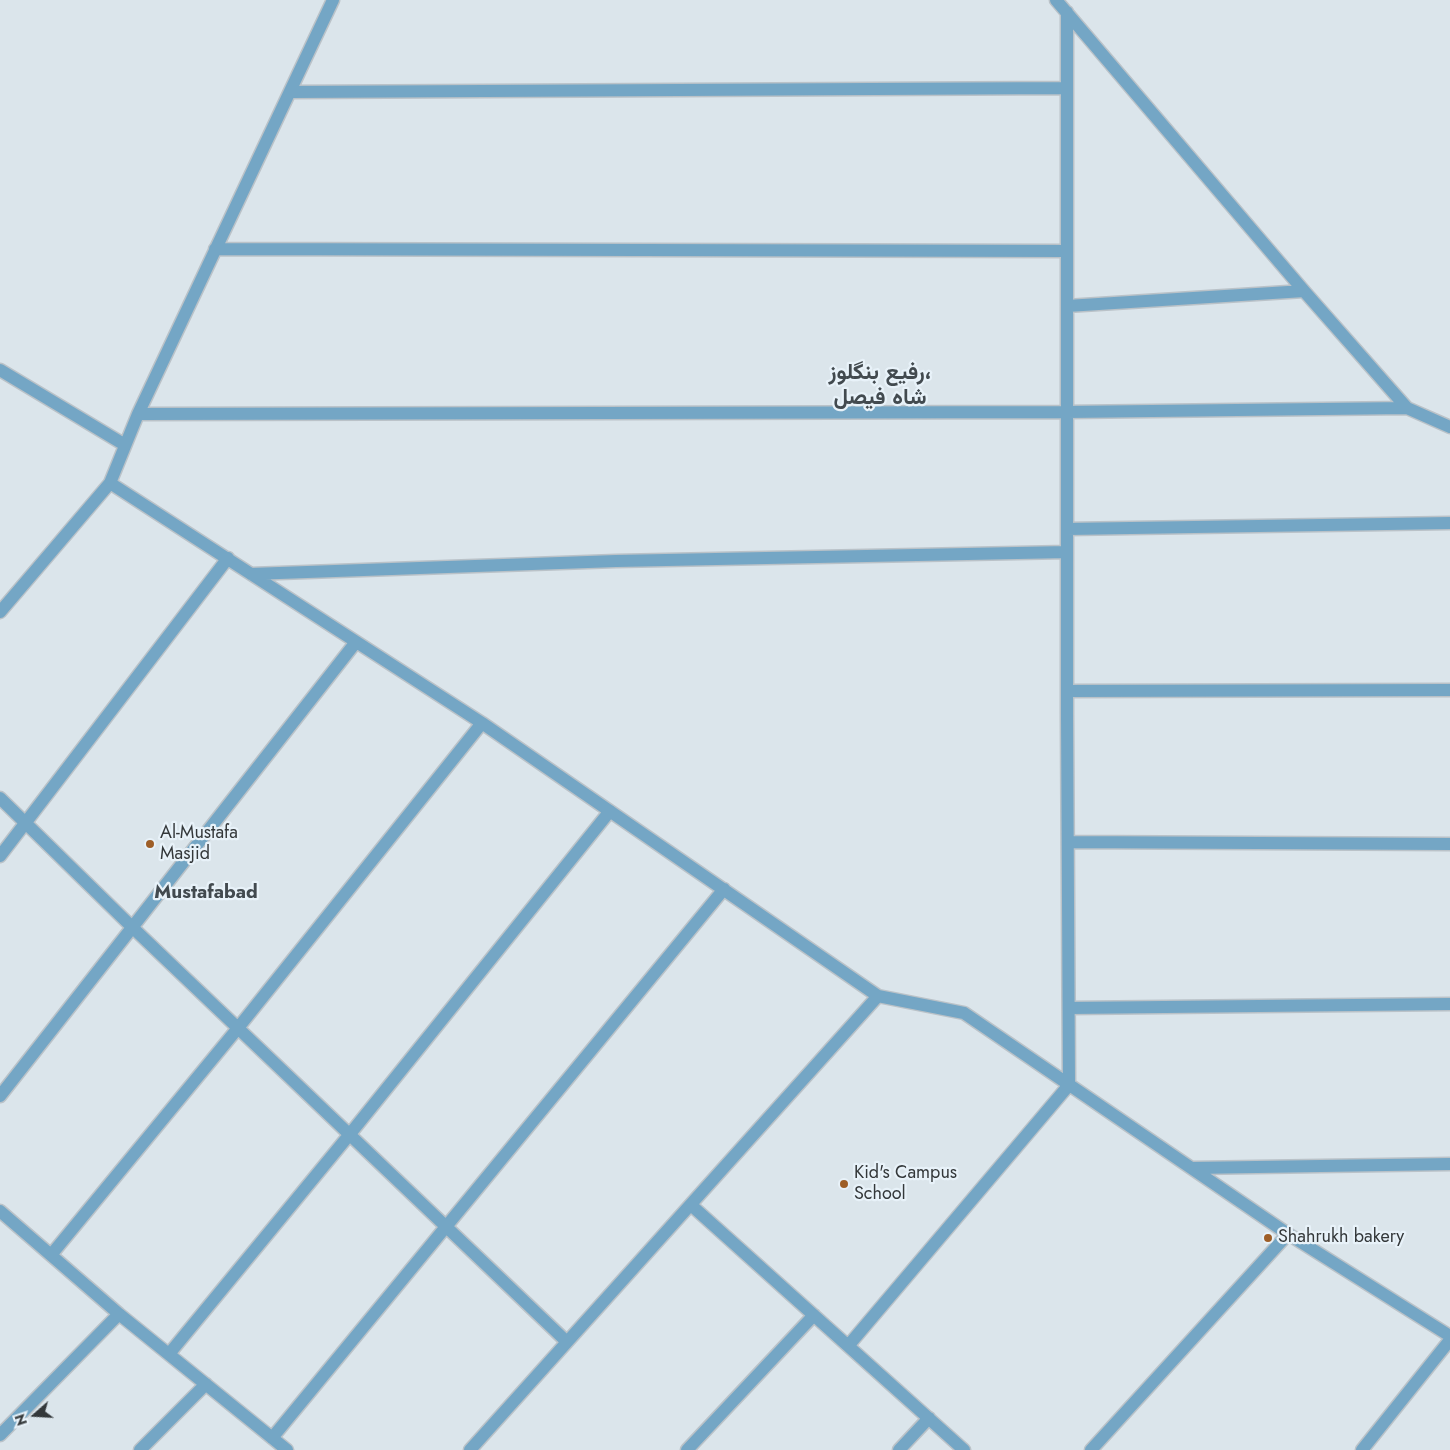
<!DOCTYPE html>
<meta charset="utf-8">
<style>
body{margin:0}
#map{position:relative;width:1450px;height:1450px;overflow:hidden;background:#dbe5eb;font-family:Jost,sans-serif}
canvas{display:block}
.north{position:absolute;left:10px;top:1390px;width:50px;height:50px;-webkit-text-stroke:4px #e8f2f9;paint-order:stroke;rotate:251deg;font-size:14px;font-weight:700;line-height:20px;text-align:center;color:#34383a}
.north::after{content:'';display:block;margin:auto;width:18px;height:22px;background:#34383a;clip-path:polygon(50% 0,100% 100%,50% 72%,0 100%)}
</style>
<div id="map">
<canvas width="1450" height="1450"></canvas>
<div class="north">N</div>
</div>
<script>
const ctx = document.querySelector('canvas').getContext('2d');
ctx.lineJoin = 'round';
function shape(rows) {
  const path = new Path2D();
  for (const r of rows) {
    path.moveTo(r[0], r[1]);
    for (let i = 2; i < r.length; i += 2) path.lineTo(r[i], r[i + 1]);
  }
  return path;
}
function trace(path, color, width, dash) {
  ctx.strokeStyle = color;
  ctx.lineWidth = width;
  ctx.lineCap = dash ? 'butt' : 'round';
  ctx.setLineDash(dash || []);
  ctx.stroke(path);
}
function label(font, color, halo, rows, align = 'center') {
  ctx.font = font + ' Jost,Vazirmatn,sans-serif';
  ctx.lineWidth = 4.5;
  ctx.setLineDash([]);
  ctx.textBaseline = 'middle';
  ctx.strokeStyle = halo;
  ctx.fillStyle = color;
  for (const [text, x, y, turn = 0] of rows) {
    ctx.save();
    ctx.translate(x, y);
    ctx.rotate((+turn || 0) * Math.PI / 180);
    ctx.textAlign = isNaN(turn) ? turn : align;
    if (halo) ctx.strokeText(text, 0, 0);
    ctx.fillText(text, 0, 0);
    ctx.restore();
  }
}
const minor = shape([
 [1056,0,1304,291,1407,408,1450,427],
 [290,92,1067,88],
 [215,249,1067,251],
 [1067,306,1304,291],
 [0,370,125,445],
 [138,414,1067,412,1407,408],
 [110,483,482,723,878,996,964,1013,1288,1234,1450,1336],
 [1067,529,1450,523],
 [251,574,616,561,1067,552],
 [0,612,110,483,138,414,333,0],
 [1067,691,1450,690],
 [0,798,132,927,567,1342],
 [1068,842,1450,844],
 [0,856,228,558],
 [1069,1008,1450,1004],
 [0,1096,356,642],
 [1192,1168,1450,1164],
 [691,1205,964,1450],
 [0,1211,119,1314,287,1450],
 [51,1255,238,1028,482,723],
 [848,1346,1069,1085,1067,714,1067,12],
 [169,1354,350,1134,610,811],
 [0,1435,119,1314],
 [272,1438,724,889],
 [140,1450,206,1384],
 [470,1450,878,996],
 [687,1450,814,1315],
 [899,1450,929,1418],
 [1091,1450,1288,1234],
 [1362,1450,1450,1340]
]);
trace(minor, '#bac2c8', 15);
trace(minor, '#74a6c5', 12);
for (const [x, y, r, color] of [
 [150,844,5,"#9e5e27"],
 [844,1184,5,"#9e5e27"],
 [1268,1238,5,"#9e5e27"]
]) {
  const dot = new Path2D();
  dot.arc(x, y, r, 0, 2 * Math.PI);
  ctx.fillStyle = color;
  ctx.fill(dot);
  trace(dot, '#e8f2f9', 2);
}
label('18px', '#34383a', '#e8f2f9', [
 ["Al-Mustafa",160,834],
 ["Masjid",160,855],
 ["Kid's Campus",854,1174],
 ["School",854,1195],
 ["Shahrukh bakery",1278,1238]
], 'left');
label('bold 19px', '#424a4f', '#e8f2f9', [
 ["Mustafabad",206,893]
]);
label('bold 22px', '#424a4f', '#e8f2f9', [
 ["رفیع بنگلوز،",880,374],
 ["شاہ فیصل",880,399]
]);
</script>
